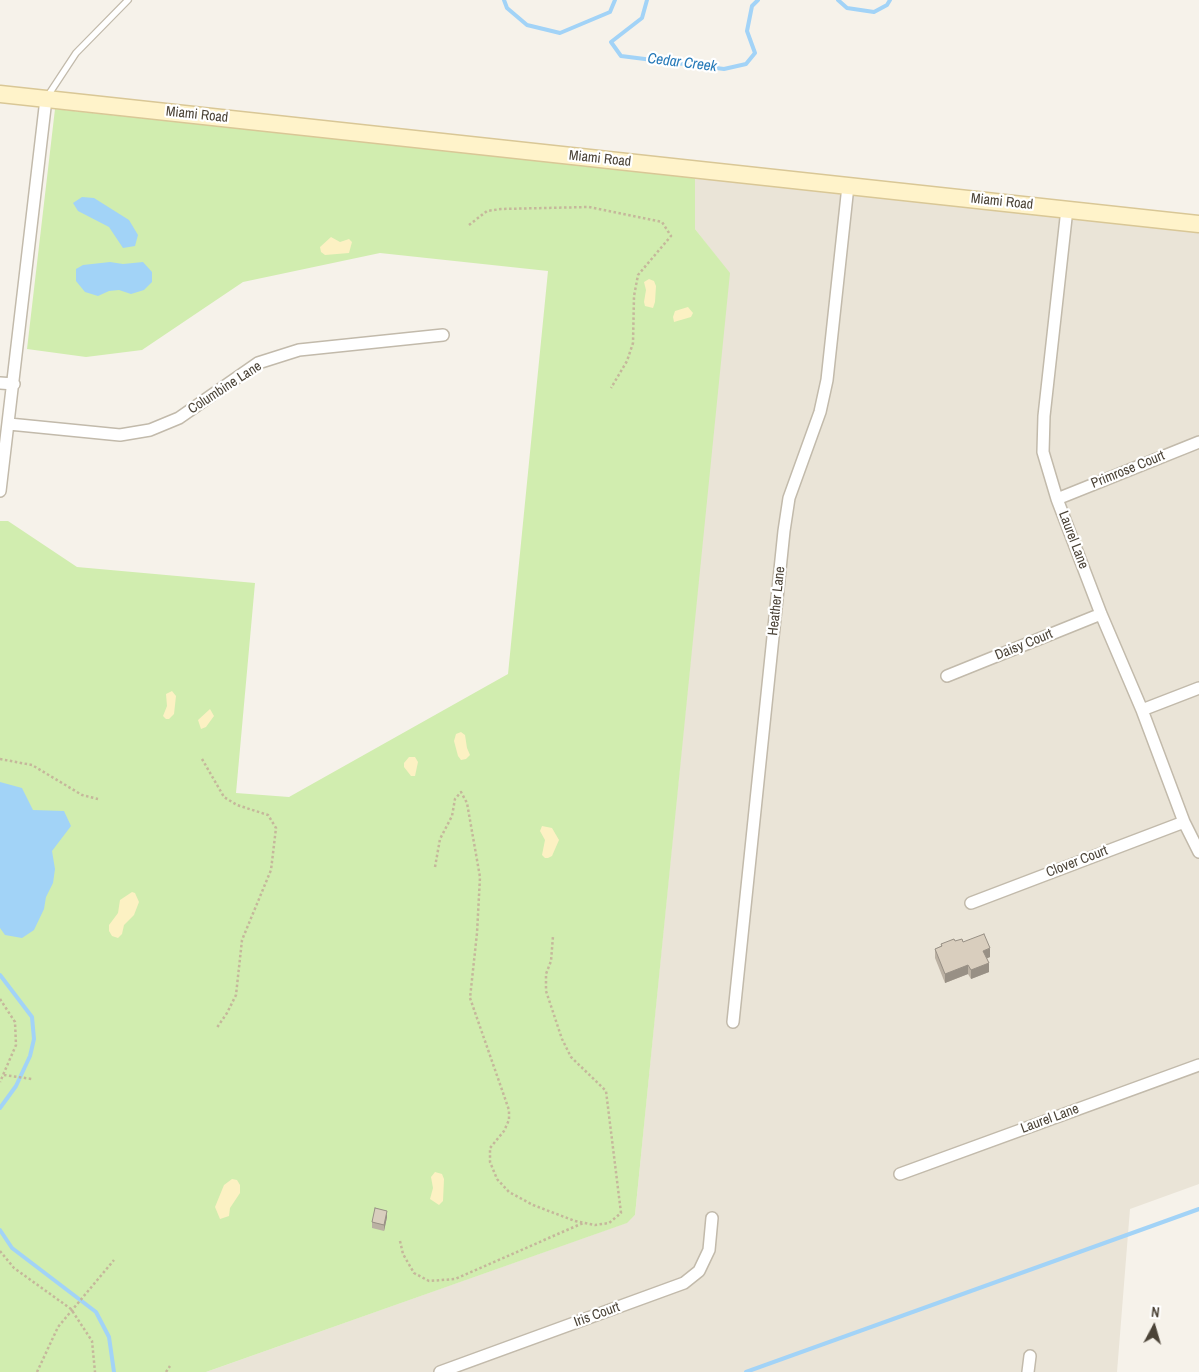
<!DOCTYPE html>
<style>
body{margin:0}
#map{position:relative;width:1199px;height:1372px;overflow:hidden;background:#f6f2ea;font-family:"Archivo Narrow",sans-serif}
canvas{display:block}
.north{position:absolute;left:1129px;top:1302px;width:50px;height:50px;-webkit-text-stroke:4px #fff;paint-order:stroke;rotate:6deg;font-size:14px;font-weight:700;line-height:20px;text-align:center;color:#4b4337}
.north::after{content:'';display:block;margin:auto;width:18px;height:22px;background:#4b4337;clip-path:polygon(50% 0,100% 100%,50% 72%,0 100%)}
</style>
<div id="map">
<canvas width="1199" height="1372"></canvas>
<div class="north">N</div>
</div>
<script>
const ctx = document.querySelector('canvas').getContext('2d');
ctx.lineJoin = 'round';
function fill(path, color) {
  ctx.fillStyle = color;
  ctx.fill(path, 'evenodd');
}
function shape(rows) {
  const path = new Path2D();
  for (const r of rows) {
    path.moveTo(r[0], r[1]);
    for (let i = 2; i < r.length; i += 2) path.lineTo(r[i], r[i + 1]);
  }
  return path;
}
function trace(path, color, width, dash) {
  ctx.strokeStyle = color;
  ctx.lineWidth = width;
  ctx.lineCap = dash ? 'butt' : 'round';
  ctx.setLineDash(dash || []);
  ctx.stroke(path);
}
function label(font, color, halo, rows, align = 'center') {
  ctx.font = font + ' "Archivo Narrow",sans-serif';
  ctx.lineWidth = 4.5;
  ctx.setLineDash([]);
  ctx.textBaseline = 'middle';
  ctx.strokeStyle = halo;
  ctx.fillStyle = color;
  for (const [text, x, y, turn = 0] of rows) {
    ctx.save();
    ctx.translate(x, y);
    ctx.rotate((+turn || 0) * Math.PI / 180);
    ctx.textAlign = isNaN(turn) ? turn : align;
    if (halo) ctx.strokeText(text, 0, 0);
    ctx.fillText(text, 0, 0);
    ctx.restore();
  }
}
fill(shape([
 [695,177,1199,224,1199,1184,1130,1209,1117,1372,206,1372,626,1223,635,1215,729,273,695,229]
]), '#eae4d7');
fill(shape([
 [55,109,695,177,695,229,730,273,635,1215,627,1223,206,1372,0,1372,0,521,8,521,77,567,255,583,236,793,289,797,508,674,548,271,380,253,243,282,142,350,86,357,27,349]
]), '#d1edaf');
fill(shape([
 [331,237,340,242,349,239,352,242,349,253,325,255,321,252,320,247],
 [649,279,654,281,656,286,655,302,653,308,645,306,644,302,646,290,644,282],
 [688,307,693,313,691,317,674,322,673,317,675,311],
 [172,691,176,696,174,714,169,719,166,719,163,716,167,706,166,694],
 [210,709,214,716,206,727,201,729,198,720],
 [461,732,465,735,467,748,470,755,466,759,461,760,458,756,454,741,456,734],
 [409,757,415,757,418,762,415,776,411,776,404,767,404,763],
 [542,826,552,828,559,840,552,856,548,858,545,858,542,855,545,840,540,831],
 [132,892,135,893,139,902,134,915,124,925,122,934,118,938,112,936,109,931,109,925,118,913,120,900],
 [435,1172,442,1174,444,1179,443,1201,439,1205,430,1199,433,1188,431,1177],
 [232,1179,237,1180,240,1185,240,1193,230,1208,229,1216,220,1219,215,1207,224,1185]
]), '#fcf1c3');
fill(shape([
 [82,197,94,198,129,220,138,235,135,246,123,248,109,227,78,211,73,203],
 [110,262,123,264,143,262,152,272,152,282,144,290,131,294,119,290,109,291,98,296,85,292,76,281,76,269,83,265],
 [0,782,22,788,33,810,64,811,71,826,52,851,55,869,53,883,46,897,44,909,34,930,22,938,5,935,0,928]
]), '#a2d3f7');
trace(shape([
 [504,0,507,8,527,25,560,33,610,12,615,0],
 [647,0,642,18,611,42,621,56,724,69,746,64,755,53,747,31,752,6,758,0],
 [838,0,847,8,874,12,887,5,890,0],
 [0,975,32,1017,34,1039,30,1056,16,1086,0,1108],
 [0,1230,12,1248,96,1312,109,1337,114,1372],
 [746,1372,1199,1209]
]), '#a2d3f7', 4);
const lane = shape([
 [47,97,76,53,128,0]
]);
const street = shape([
 [1067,209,1044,416,1043,452,1057,499,1101,614,1142,710,1184,822,1199,852],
 [0,383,14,384],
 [9,424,120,435,150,430,179,418,258,363,299,350,443,335],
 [0,491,46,99],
 [1057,499,1199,442],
 [947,676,1101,614],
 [1142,710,1199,688],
 [971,903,1184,822],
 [733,1022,784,531,789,498,820,412,827,380,848,186],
 [900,1174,1199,1065],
 [440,1372,684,1283,699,1271,709,1250,712,1218],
 [1028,1372,1030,1356]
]);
const secondary = shape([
 [0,94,1199,224]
]);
trace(lane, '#c2baab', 8);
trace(street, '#c2baab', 14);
trace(secondary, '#d9c796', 19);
trace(shape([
 [469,225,487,211,501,209,589,207,662,222,671,236,638,275,634,296,633,343,627,361,611,388],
 [0,759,32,765,82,795,98,799],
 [202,759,224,797,237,805,268,815,276,828,271,870,242,940,236,995,227,1013,216,1029],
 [435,867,440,839,452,816,455,799,461,792,467,803,480,877,477,933,470,998,509,1110,509,1120,504,1131,490,1148,490,1162,497,1179,509,1192,533,1205,575,1221,595,1225,609,1223,621,1213,606,1091,571,1057,562,1039,546,991,546,974,551,961,553,936],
 [0,999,15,1022,16,1045,0,1082],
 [4,1075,32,1079],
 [400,1241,403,1254,414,1273,429,1281,455,1279,583,1223],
 [0,1251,14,1268,71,1309,92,1341,95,1372],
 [37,1372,58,1327,114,1260],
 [166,1372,170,1366]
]), '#c5b79b', 2.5, [2.5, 2.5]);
trace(lane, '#fff', 5.5);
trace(street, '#fff', 11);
trace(secondary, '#fff3ca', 16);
fill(shape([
 [955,941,963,942,990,957,987,958,989,972,971,979,968,974,945,983,935,958,935,949,941,946,941,944],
 [387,1217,384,1231,372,1228,372,1222]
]), '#bbb1a3');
fill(shape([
 [990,948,990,957,983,960,983,951],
 [989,963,989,972,971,979,971,970],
 [968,965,968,974,945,983,945,974],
 [387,1211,387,1217,384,1231,384,1225]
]), '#989085');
const building = shape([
 [984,934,990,948,983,951,989,963,971,970,968,965,945,974,935,949,942,946,941,944,954,939,955,941,962,939,963,942,984,934],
 [375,1208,387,1211,384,1225,372,1222,375,1208]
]);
fill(building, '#d9cebe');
trace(building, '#989085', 1);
label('14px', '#4b4337', '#fff', [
 ["Miami Road",197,115,6],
 ["Miami Road",600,159,6],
 ["Miami Road",1002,202,6],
 ["Columbine Lane",225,388,-33],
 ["Primrose Court",1128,470,-22],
 ["Laurel Lane",1073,540,69],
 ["Heather Lane",777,601,-84],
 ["Daisy Court",1024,645,-22],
 ["Clover Court",1077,862,-21],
 ["Laurel Lane",1050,1119,-20],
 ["Iris Court",597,1315,-20]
]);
label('italic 15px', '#2579b8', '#fff', [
 ["Cedar Creek",682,63,7]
]);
</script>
